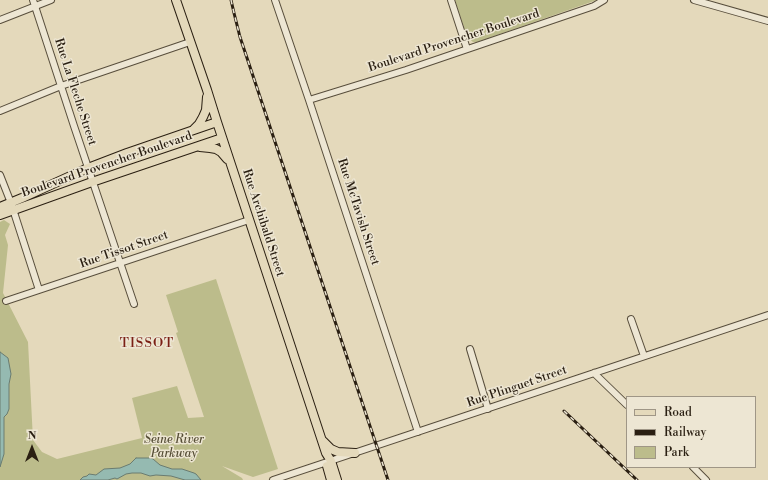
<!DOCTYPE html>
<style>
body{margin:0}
#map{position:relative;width:768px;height:480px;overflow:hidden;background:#e4d9bb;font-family:"Libre Bodoni",serif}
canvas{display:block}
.legend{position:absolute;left:626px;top:396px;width:130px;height:72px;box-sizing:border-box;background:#ede6d3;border:1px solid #9f9686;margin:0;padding:5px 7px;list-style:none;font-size:12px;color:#2a1f12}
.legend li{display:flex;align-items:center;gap:8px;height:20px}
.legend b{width:20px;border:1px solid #9f9686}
.north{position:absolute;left:12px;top:428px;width:40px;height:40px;-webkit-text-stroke:3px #ede6d3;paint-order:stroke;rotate:0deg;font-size:11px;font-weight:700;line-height:16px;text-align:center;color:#2a1f12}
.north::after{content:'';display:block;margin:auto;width:14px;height:18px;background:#2a1f12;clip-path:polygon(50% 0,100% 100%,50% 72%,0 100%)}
</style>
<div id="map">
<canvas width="768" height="480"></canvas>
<ul class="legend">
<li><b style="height:5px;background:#e4d9bb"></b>Road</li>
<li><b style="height:5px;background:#2a1f12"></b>Railway</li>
<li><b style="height:11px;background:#bcbc8b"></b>Park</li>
</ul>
<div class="north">N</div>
</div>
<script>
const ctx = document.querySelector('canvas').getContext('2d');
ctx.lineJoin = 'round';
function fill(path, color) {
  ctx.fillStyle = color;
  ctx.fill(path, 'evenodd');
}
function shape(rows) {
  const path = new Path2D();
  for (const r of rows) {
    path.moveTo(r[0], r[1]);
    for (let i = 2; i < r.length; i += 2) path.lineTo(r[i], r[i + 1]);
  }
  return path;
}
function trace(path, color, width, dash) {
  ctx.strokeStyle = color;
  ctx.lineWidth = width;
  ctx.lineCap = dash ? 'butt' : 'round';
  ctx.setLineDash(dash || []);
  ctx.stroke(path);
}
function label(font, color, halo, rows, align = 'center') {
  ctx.font = font + ' "Libre Bodoni",serif';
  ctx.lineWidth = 3;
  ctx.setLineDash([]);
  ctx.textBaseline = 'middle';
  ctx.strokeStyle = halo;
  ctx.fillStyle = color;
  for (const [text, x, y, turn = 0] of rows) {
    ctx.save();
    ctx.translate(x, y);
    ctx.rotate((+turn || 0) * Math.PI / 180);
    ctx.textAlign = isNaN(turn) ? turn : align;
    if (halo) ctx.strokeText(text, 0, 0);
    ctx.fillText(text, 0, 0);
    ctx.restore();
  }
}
fill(shape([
 [455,0,597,0,477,42,473,42,467,37],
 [4,220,10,224,5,235,8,245,3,293,28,342,33,440,42,452,57,459,142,438,132,398,177,386,188,418,204,417,176,333,178,332,166,295,216,279,278,469,253,477,222,466,242,478,243,480,0,480,0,222]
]), '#bcbc8b');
const water = shape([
 [0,352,8,358,11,374,9,384,9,409,7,414,4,417,4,454,0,467,0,352],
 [136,458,151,458,153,459,160,465,172,469,182,469,194,473,196,474,201,480,185,480,171,476,156,475,150,476,141,473,132,473,126,474,117,479,115,478,108,480,80,480,83,477,87,476,89,474,96,475,104,469,120,468,130,464,136,458]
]);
fill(water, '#95bab1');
trace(water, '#6a7c71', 1);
const minor = shape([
 [33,0,74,126,134,304],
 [275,0,309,100,418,432],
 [451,0,467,49],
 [694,0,768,21],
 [0,20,51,0],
 [309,100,406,70,594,6,604,0],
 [0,111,61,86,190,42],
 [0,175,11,203,39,290],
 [6,301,249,220],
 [631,319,644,356],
 [470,349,488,409],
 [594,373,627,405],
 [693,467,706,480],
 [273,480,768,315]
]);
const major = shape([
 [176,0,207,90,217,122,326,453,331,461,337,480],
 [194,129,199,124,203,117,206,110,207,97],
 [200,147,210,148,216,149,221,152,227,159],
 [0,207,22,198,88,168,127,153,217,122],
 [0,215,92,182,222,138],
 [323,441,331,449,338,452,355,453],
 [327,466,331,480]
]);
trace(minor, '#584e3c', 8);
trace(major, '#2a1f12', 10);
trace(minor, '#ede6d3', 6);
trace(major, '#e4d9bb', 8);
const rail = shape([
 [231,0,234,13,240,37,388,480],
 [564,411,637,480]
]);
trace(rail, '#2a1f12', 3);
trace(rail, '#ede6d3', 1.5, [4.5]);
label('12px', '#2a1f12', '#ede6d3', [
 ["Boulevard Provencher Boulevard",454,41,-18],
 ["Rue La Fleche Street",75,92,72],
 ["Boulevard Provencher Boulevard",107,165,-19],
 ["Rue McTavish Street",358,212,72],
 ["Rue Archibald Street",263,223,72],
 ["Rue Tissot Street",124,250,-19],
 ["Rue Plinguet Street",517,387,-19]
]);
label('italic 12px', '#564e36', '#ede6d3', [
 ["Seine River",174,440],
 ["Parkway",174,454]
]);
ctx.letterSpacing = '1px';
label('13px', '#7a1f14', '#ede6d3', [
 ["TISSOT",147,344]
]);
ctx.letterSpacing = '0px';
</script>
